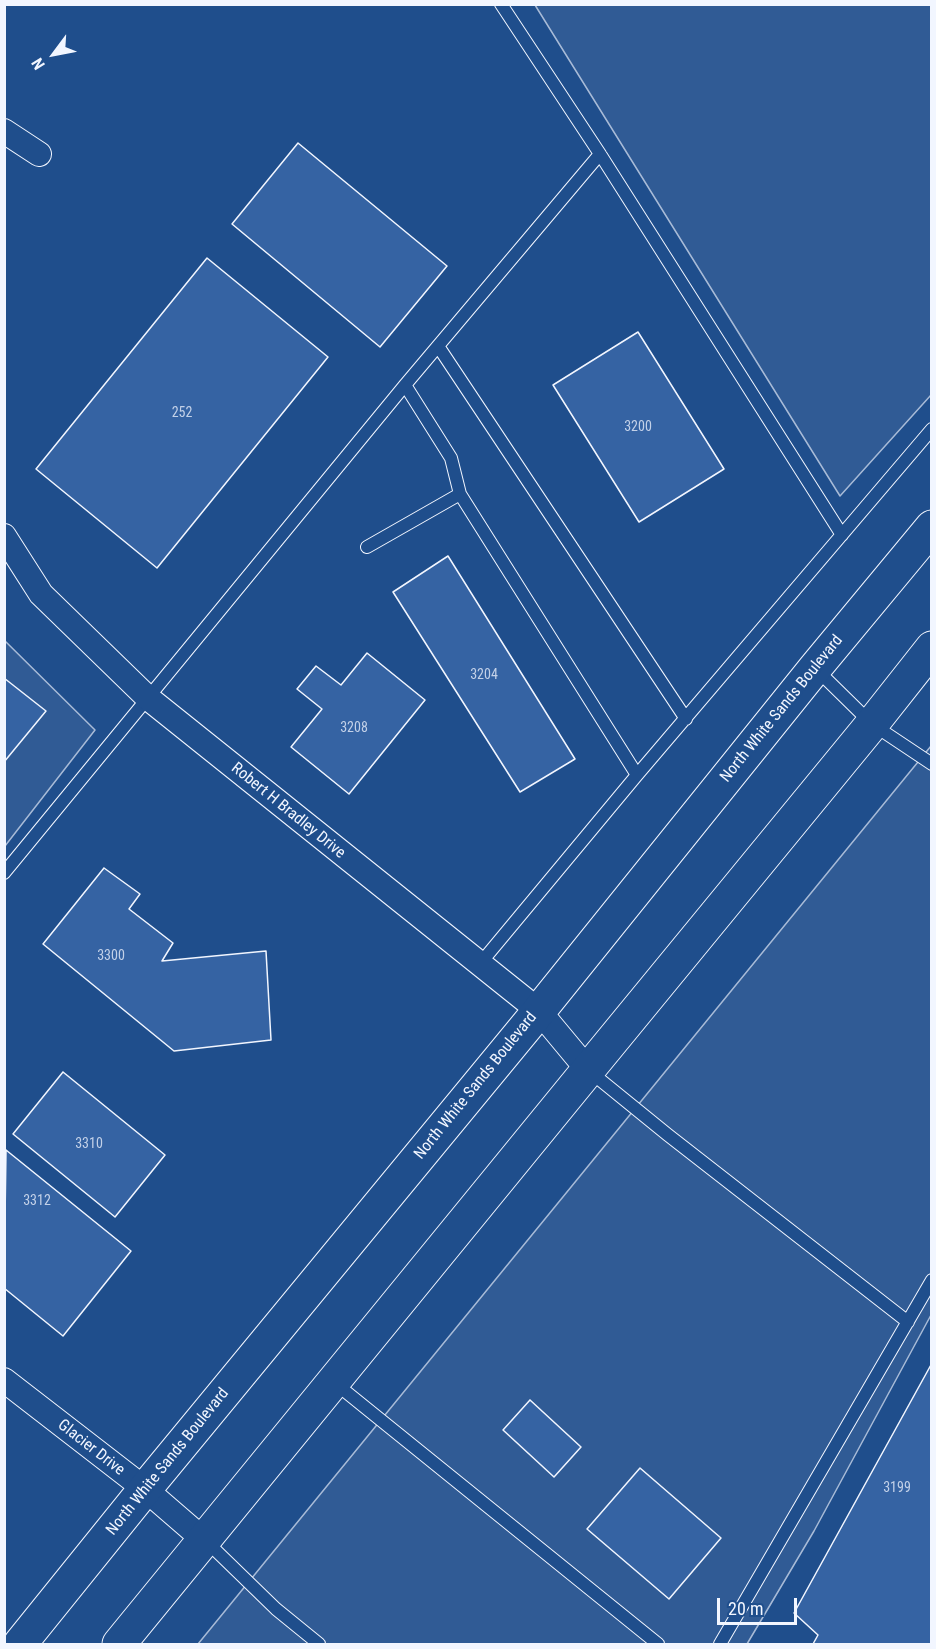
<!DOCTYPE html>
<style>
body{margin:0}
#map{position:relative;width:936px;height:1649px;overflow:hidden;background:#1f4e8c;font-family:"Roboto Condensed",sans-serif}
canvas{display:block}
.frame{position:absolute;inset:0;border:6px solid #f2f6ff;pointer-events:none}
.north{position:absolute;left:24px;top:24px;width:60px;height:60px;-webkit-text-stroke:4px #1f4e8c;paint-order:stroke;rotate:238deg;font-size:16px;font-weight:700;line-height:24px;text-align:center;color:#f2f6ff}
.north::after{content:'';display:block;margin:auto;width:21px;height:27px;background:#f2f6ff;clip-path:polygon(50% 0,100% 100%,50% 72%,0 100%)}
.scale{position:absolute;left:717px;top:1598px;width:80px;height:27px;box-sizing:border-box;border:3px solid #f2f6ff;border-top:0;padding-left:8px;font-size:18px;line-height:21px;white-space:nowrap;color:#f2f6ff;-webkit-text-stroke:4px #1f4e8c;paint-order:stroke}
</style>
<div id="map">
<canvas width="936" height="1649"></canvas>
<div class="frame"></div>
<div class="north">N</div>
<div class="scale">20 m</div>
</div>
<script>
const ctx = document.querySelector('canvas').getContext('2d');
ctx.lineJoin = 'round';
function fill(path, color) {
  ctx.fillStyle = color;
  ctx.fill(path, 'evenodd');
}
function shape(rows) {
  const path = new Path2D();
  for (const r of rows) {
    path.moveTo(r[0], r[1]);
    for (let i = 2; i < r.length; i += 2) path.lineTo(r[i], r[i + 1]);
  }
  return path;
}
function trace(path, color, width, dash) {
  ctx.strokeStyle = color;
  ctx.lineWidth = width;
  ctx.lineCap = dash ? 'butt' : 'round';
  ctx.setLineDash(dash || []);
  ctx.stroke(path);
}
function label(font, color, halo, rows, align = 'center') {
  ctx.font = font + ' "Roboto Condensed",sans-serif';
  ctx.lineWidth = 4.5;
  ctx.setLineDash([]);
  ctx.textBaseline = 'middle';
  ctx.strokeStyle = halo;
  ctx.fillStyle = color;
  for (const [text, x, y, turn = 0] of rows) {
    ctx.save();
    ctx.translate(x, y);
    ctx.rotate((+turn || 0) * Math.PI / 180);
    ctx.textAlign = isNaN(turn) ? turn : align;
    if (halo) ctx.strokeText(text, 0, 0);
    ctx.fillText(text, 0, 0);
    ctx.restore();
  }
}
const built = shape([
 [535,5,931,5,931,395,840,496,535,5],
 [4,640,95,730,5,846,4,846,4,640],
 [931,746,931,1315,814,1531,747,1644,198,1644,931,746]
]);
fill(built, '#305b95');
trace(built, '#a8bbd7', 1.5);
const building = shape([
 [298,143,447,266,380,347,232,224,298,143],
 [207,258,328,357,157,568,36,469,207,258],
 [638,332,724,469,639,522,553,385,638,332],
 [448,556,575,759,520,792,393,592,448,556],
 [367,653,425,700,349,794,291,747,322,709,297,689,316,666,341,685,367,653],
 [4,678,46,711,4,762,4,678],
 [104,868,140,894,129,909,173,943,162,961,266,951,271,1040,174,1051,43,944,104,868],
 [63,1072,165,1155,115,1217,13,1134,63,1072],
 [6,1150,131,1251,63,1336,4,1288,6,1150],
 [932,1363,932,1644,813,1644,818,1635,794,1613,932,1363],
 [530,1400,581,1447,554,1477,503,1430,530,1400],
 [640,1468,721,1538,669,1599,587,1529,640,1468]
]);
fill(building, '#3563a3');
trace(building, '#f2f6ff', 1.5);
const lane = shape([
 [501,4,600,154,842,535],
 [438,346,686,719],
 [405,385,451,458,460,494],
 [367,547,460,494,637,775],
 [815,668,872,724,932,764],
 [4,873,405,385,600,154],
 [479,965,637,775,932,429],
 [588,1070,668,1135,908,1322],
 [335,1383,658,1644],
 [205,1540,276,1609,319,1644],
 [720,1644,932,1280]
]);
const street = shape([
 [4,131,39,154],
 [4,536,41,594,148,698,539,1011,588,1070],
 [4,1380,145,1489,204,1540]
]);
const primary = shape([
 [20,1644,145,1489,539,1011,815,668,932,527],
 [119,1644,588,1070,872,724,932,648]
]);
trace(lane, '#f2f6ff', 14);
trace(street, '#f2f6ff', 26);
trace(primary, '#f2f6ff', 35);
trace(lane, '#1f4e8c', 12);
trace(street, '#1f4e8c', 24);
trace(primary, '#1f4e8c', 33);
label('14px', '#c3d1e8', null, [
 ["252",182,413],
 ["3200",638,427],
 ["3204",484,675],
 ["3208",354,728],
 ["3300",111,956],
 ["3310",89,1144],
 ["3312",37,1201],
 ["3199",897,1488]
]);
label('16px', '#f2f6ff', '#1f4e8c', [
 ["North White Sands Boulevard",782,709,-51],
 ["Robert H Bradley Drive",288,811,39],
 ["North White Sands Boulevard",476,1086,-51],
 ["Glacier Drive",91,1448,38],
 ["North White Sands Boulevard",168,1462,-51]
]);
</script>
